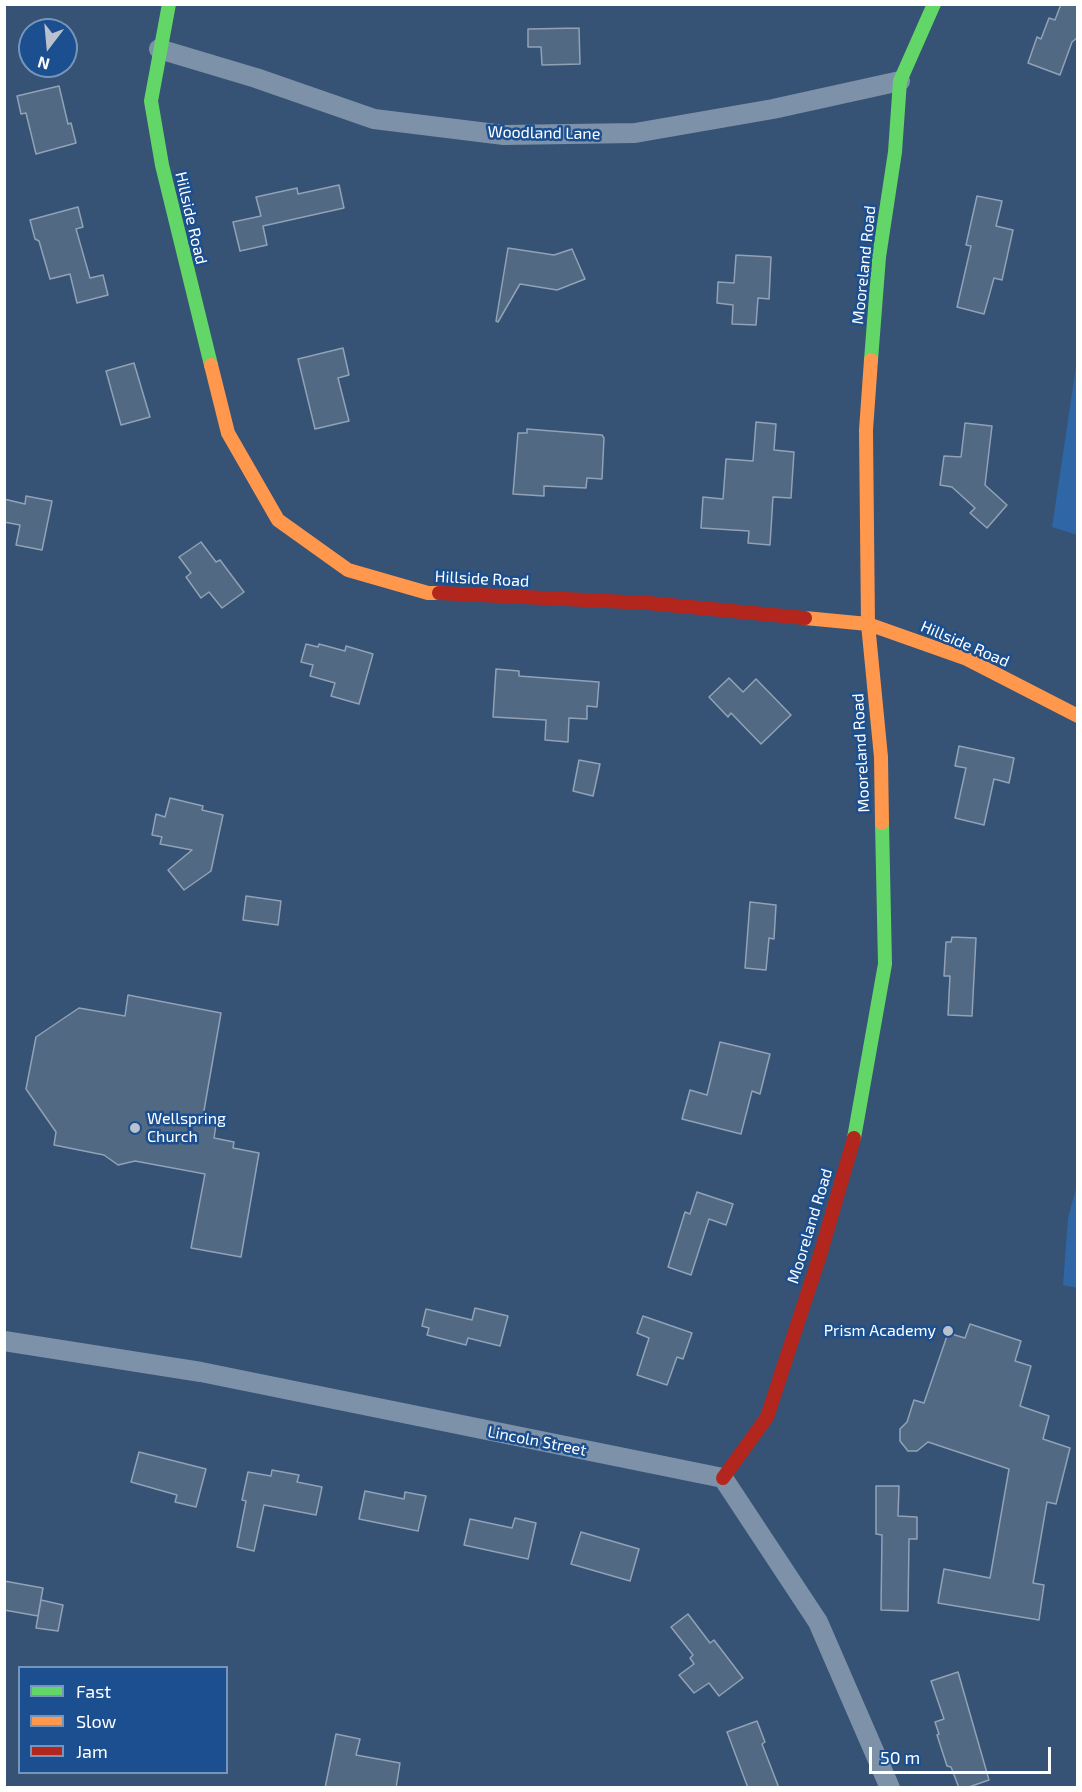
<!DOCTYPE html>
<style>
body{margin:0}
#map{position:relative;width:1082px;height:1792px;overflow:hidden;background:#365274;font-family:"Exo 2",sans-serif}
canvas{display:block}
.frame{position:absolute;inset:0;border:6px solid #fff;pointer-events:none}
.legend{position:absolute;left:18px;top:1666px;width:210px;height:108px;box-sizing:border-box;background:#1b4f8f;border:2px solid #7695bc;margin:0;padding:8px 10px;list-style:none;font-size:18px;color:#fff}
.legend li{display:flex;align-items:center;gap:12px;height:30px}
.legend b{width:30px;border:2px solid #7695bc}
.north{position:absolute;left:18px;top:18px;width:60px;height:60px;box-sizing:border-box;background:#1b4f8f;border:2px solid #7695bc;border-radius:50%;rotate:196deg;font-size:16px;font-weight:700;line-height:24px;text-align:center;color:#fff}
.north::after{content:'';display:block;margin:auto;width:21px;height:27px;background:#b9c2ce;clip-path:polygon(50% 0,100% 100%,50% 72%,0 100%)}
.scale{position:absolute;left:869px;top:1747px;width:182px;height:27px;box-sizing:border-box;border:3px solid #fff;border-top:0;padding-left:8px;font-size:18px;line-height:21px;white-space:nowrap;color:#fff;-webkit-text-stroke:4px #1b4f8f;paint-order:stroke}
</style>
<div id="map">
<canvas width="1082" height="1792"></canvas>
<div class="frame"></div>
<ul class="legend">
<li><b style="height:8px;background:#63d668"></b>Fast</li>
<li><b style="height:8px;background:#ff974d"></b>Slow</li>
<li><b style="height:8px;background:#b3261e"></b>Jam</li>
</ul>
<div class="north">N</div>
<div class="scale">50 m</div>
</div>
<script>
const ctx = document.querySelector('canvas').getContext('2d');
ctx.lineJoin = 'round';
function fill(path, color) {
  ctx.fillStyle = color;
  ctx.fill(path, 'evenodd');
}
function shape(rows) {
  const path = new Path2D();
  for (const r of rows) {
    path.moveTo(r[0], r[1]);
    for (let i = 2; i < r.length; i += 2) path.lineTo(r[i], r[i + 1]);
  }
  return path;
}
function trace(path, color, width, dash) {
  ctx.strokeStyle = color;
  ctx.lineWidth = width;
  ctx.lineCap = dash ? 'butt' : 'round';
  ctx.setLineDash(dash || []);
  ctx.stroke(path);
}
function label(font, color, halo, rows, align = 'center') {
  ctx.font = font + ' "Exo 2",sans-serif';
  ctx.lineWidth = 5;
  ctx.setLineDash([]);
  ctx.textBaseline = 'middle';
  ctx.strokeStyle = halo;
  ctx.fillStyle = color;
  for (const [text, x, y, turn = 0] of rows) {
    ctx.save();
    ctx.translate(x, y);
    ctx.rotate((+turn || 0) * Math.PI / 180);
    ctx.textAlign = isNaN(turn) ? turn : align;
    if (halo) ctx.strokeText(text, 0, 0);
    ctx.fillText(text, 0, 0);
    ctx.restore();
  }
}
fill(shape([
 [1077,360,1078,535,1077,535,1052,527],
 [1077,1184,1077,1288,1063,1285,1068,1218]
]), '#2f66a5');
const building = shape([
 [1061,4,1077,4,1077,38,1072,42,1060,75,1028,63,1037,37,1041,39,1049,18,1055,20,1061,4],
 [579,28,580,64,542,65,541,47,528,47,528,29,579,28],
 [59,86,68,124,71,123,76,143,36,154,26,113,21,114,17,96,59,86],
 [339,185,344,208,263,226,267,245,240,251,233,222,261,216,256,197,297,188,298,194,339,185],
 [977,196,1002,201,996,226,1013,230,1002,280,994,278,984,314,957,307,971,246,966,245,977,196],
 [78,207,83,227,76,229,90,278,103,275,108,295,77,303,70,274,50,279,39,241,35,239,30,220,78,207],
 [508,248,554,255,572,249,585,279,557,290,520,284,498,322,496,321,508,248],
 [736,255,771,257,769,299,758,298,756,325,732,324,733,305,717,303,718,282,734,283,736,255],
 [343,348,349,375,338,378,349,421,315,429,298,359,343,348],
 [134,363,150,417,121,425,106,371,134,363],
 [756,422,776,424,774,450,794,452,791,498,773,497,770,545,748,543,749,531,701,528,703,497,723,499,726,459,753,461,756,422],
 [965,423,992,426,985,485,1007,505,987,528,970,513,975,508,952,487,940,485,944,456,961,457,965,423],
 [527,429,602,435,604,438,602,479,587,478,586,488,544,486,544,496,513,494,518,433,527,433,527,429],
 [26,496,52,501,42,550,16,545,20,525,4,522,4,499,25,504,26,496],
 [201,542,216,562,220,560,244,592,222,608,209,592,201,598,186,577,191,573,179,557,201,542],
 [306,644,318,647,319,644,345,651,346,646,373,654,359,704,331,696,335,683,310,676,313,665,301,662,306,644],
 [496,669,519,671,519,676,599,682,597,707,587,706,587,719,569,718,568,742,545,740,546,720,493,717,496,669],
 [729,678,743,692,756,679,791,715,761,744,731,713,728,717,709,697,729,678],
 [959,746,1014,758,1009,783,994,779,984,825,955,818,966,768,955,766,959,746],
 [579,760,600,764,593,796,573,791,579,760],
 [170,798,203,806,202,810,223,815,211,871,184,890,168,870,192,850,160,844,162,837,152,835,156,814,165,817,170,798],
 [246,896,281,901,278,925,243,920,246,896],
 [750,902,776,905,774,939,769,938,766,970,745,968,750,902],
 [952,937,976,938,972,1016,948,1015,950,976,944,976,946,942,951,942,952,937],
 [128,995,221,1013,202,1122,216,1125,214,1138,234,1142,233,1148,259,1153,241,1257,191,1248,205,1174,135,1161,118,1165,104,1155,54,1145,56,1132,26,1089,36,1037,79,1008,125,1016,128,995],
 [720,1042,770,1054,760,1094,752,1091,741,1134,682,1119,690,1090,707,1095,720,1042],
 [697,1192,733,1204,726,1225,709,1219,691,1275,668,1267,685,1212,690,1214,697,1192],
 [475,1308,508,1316,500,1346,468,1338,466,1345,427,1335,429,1328,422,1326,426,1309,472,1320,475,1308],
 [643,1316,692,1333,683,1359,677,1357,667,1385,637,1375,649,1338,637,1333,643,1316],
 [970,1324,1021,1341,1015,1361,1031,1366,1020,1406,1049,1416,1043,1439,1070,1448,1056,1504,1047,1502,1033,1583,1044,1585,1039,1620,938,1603,944,1569,990,1578,1009,1469,928,1442,917,1451,908,1451,900,1441,900,1429,907,1422,914,1400,924,1403,948,1333,965,1338,970,1324],
 [139,1452,206,1469,196,1507,175,1502,177,1495,131,1482,139,1452],
 [272,1470,299,1475,297,1482,322,1487,316,1515,264,1505,254,1551,237,1547,246,1501,242,1500,248,1472,271,1476,272,1470],
 [876,1486,899,1486,898,1516,917,1517,917,1539,909,1539,908,1611,881,1610,882,1535,876,1534,876,1486],
 [365,1491,404,1499,405,1492,426,1496,418,1531,359,1519,365,1491],
 [515,1518,536,1523,528,1559,464,1545,470,1519,512,1528,515,1518],
 [581,1532,639,1549,630,1581,571,1564,581,1532],
 [4,1581,43,1588,38,1616,4,1610,4,1581],
 [41,1600,63,1605,58,1631,36,1628,41,1600],
 [688,1614,710,1643,714,1640,743,1678,719,1696,709,1683,694,1693,679,1675,694,1664,690,1658,693,1655,671,1627,688,1614],
 [958,1672,989,1780,966,1788,959,1788,951,1767,947,1766,937,1735,939,1734,935,1722,944,1719,931,1681,958,1672],
 [757,1721,765,1742,762,1744,779,1788,748,1788,727,1732,757,1721],
 [336,1734,360,1739,356,1755,400,1763,396,1788,325,1788,336,1734]
]);
fill(building, '#526984');
trace(building, '#92a2b6', 1.5);
trace(shape([
 [159,49,256,78,374,119,504,135,635,133,773,109,900,81],
 [4,1341,201,1372,723,1478,818,1622,890,1788]
]), '#7d92a8', 20);
trace(shape([
 [169,4,151,101,162,165,211,365],
 [871,360,879,257,895,152,900,81,934,4],
 [854,1138,885,964,882,823]
]), '#63d668', 14);
trace(shape([
 [871,360,866,430,868,624,881,757,882,823],
 [211,365,228,433,278,520,348,570,428,593,439,593],
 [805,618,868,624,967,659,1078,716]
]), '#ff974d', 14);
trace(shape([
 [439,593,648,603,805,618],
 [723,1478,767,1417,820,1255,854,1138]
]), '#b3261e', 14);
for (const [x, y, r, color] of [
 [135,1128,6,"#b9c2ce"],
 [948,1331,6,"#b9c2ce"]
]) {
  const dot = new Path2D();
  dot.arc(x, y, r, 0, 2 * Math.PI);
  ctx.fillStyle = color;
  ctx.fill(dot);
  trace(dot, '#1b4f8f', 2);
}
label('16px', '#fff', '#1b4f8f', [
 ["Woodland Lane",544,133,1],
 ["Hillside Road",191,218,77],
 ["Mooreland Road",864,265,-84],
 ["Hillside Road",482,579,3],
 ["Hillside Road",965,644,23],
 ["Mooreland Road",861,753,-93],
 ["Mooreland Road",810,1226,-73],
 ["Lincoln Street",537,1441,11]
]);
label('16px', '#fff', '#1b4f8f', [
 ["Wellspring",147,1119],
 ["Church",147,1137],
 ["Prism Academy",936,1331,"right"]
], 'left');
</script>
